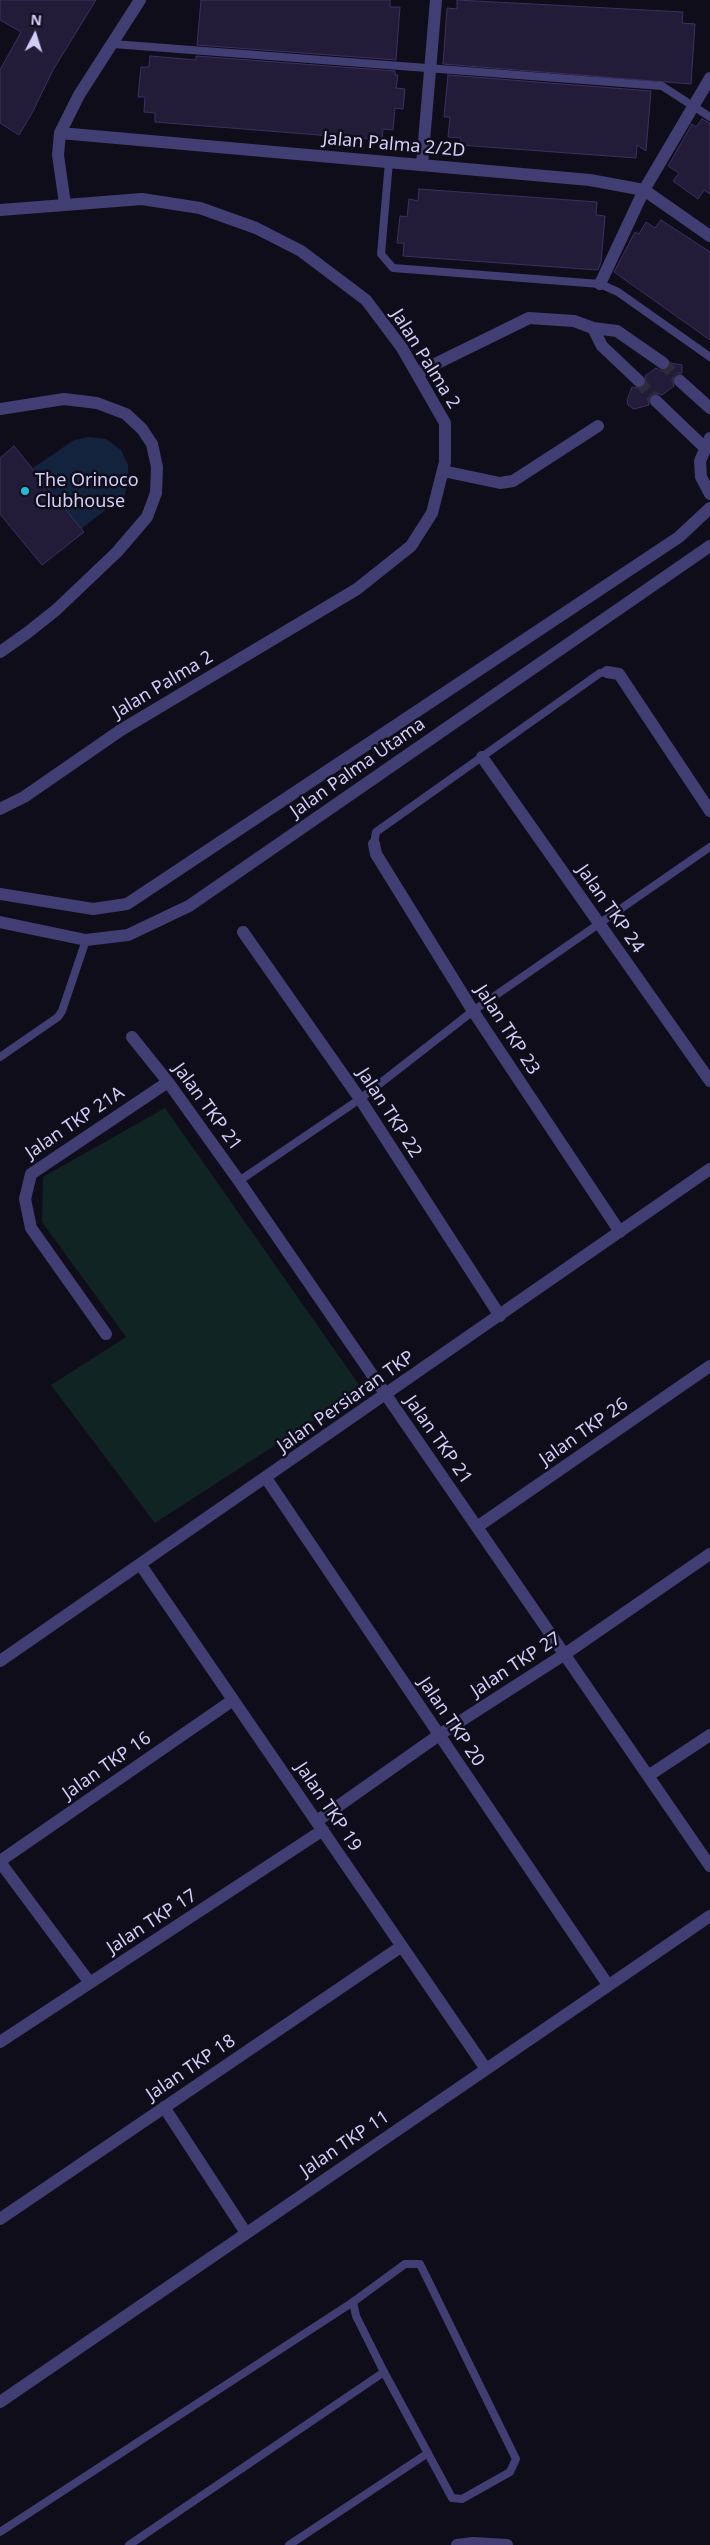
<!DOCTYPE html>
<style>
body{margin:0}
#map{position:relative;width:710px;height:2545px;overflow:hidden;background:#100d1a;font-family:"Noto Sans",sans-serif}
canvas{display:block}
.north{position:absolute;left:10px;top:10px;width:50px;height:50px;-webkit-text-stroke:4px #100d1a;paint-order:stroke;rotate:5deg;font-size:14px;font-weight:700;line-height:20px;text-align:center;color:#d3cdf9}
.north::after{content:'';display:block;margin:auto;width:18px;height:22px;background:#d3cdf9;clip-path:polygon(50% 0,100% 100%,50% 72%,0 100%)}
</style>
<div id="map">
<canvas width="710" height="2545"></canvas>
<div class="north">N</div>
</div>
<script>
const ctx = document.querySelector('canvas').getContext('2d');
ctx.lineJoin = 'round';
function fill(path, color) {
  ctx.fillStyle = color;
  ctx.fill(path, 'evenodd');
}
function shape(rows) {
  const path = new Path2D();
  for (const r of rows) {
    path.moveTo(r[0], r[1]);
    for (let i = 2; i < r.length; i += 2) path.lineTo(r[i], r[i + 1]);
  }
  return path;
}
function trace(path, color, width, dash) {
  ctx.strokeStyle = color;
  ctx.lineWidth = width;
  ctx.lineCap = dash ? 'butt' : 'round';
  ctx.setLineDash(dash || []);
  ctx.stroke(path);
}
function label(font, color, halo, rows, align = 'center') {
  ctx.font = font + ' "Noto Sans",sans-serif';
  ctx.lineWidth = 5;
  ctx.setLineDash([]);
  ctx.textBaseline = 'middle';
  ctx.strokeStyle = halo;
  ctx.fillStyle = color;
  for (const [text, x, y, turn = 0] of rows) {
    ctx.save();
    ctx.translate(x, y);
    ctx.rotate((+turn || 0) * Math.PI / 180);
    ctx.textAlign = isNaN(turn) ? turn : align;
    if (halo) ctx.strokeText(text, 0, 0);
    ctx.fillText(text, 0, 0);
    ctx.restore();
  }
}
fill(shape([
 [165,1108,362,1389,155,1523,51,1385,126,1337,42,1222,43,1177]
]), '#112424');
fill(shape([
 [90,437,106,439,121,450,128,465,128,479,125,495,81,529,33,468,74,440]
]), '#13233e');
const building = shape([
 [0,0,96,0,53,70,32,113,19,135,0,123,0,70,21,32,0,20,0,0],
 [201,0,390,0,390,7,400,7,396,60,197,45,201,0],
 [457,0,683,12,682,23,695,24,691,84,443,64,447,8,457,9,457,0],
 [150,56,196,60,196,56,395,71,395,75,398,75,396,88,405,89,403,109,395,108,393,130,383,129,382,140,155,122,155,113,144,112,145,97,138,97,141,67,149,67,150,56],
 [448,75,651,91,646,151,637,145,636,158,460,145,461,138,448,137,450,117,444,117,448,75],
 [702,119,710,123,710,194,704,190,698,199,673,181,679,173,668,166,692,124,696,127,702,119],
 [419,189,597,202,596,215,605,216,601,262,598,270,403,256,404,243,397,243,400,216,407,217,409,199,418,201,419,189],
 [661,220,710,252,710,340,614,272,635,232,639,234,646,222,655,228,661,220],
 [671,363,682,365,682,373,677,373,672,379,674,386,662,395,657,393,651,395,648,400,649,405,634,409,628,405,627,400,632,387,642,389,647,383,645,376,656,368,662,371,667,370,671,363],
 [14,446,84,532,42,565,0,514,0,458,14,446]
]);
fill(building, '#221c39');
trace(building, '#3c3062', 1);
trace(shape([
 [663,363,680,381],
 [639,381,656,401]
]), '#2d2a3b', 12, [12, 6]);
trace(shape([
 [113,44,662,86,710,117],
 [389,162,381,254,393,268,600,284,618,292,710,357],
 [374,844,376,832,600,673,607,672],
 [0,1057,58,1017,62,1011,86,940],
 [239,1181,360,1099,473,1011,710,847],
 [0,2532,353,2302,405,2264,420,2264,516,2459,510,2472,462,2499,452,2498,384,2372,356,2316,353,2302],
 [129,2545,384,2372],
 [289,2545,428,2453]
]), '#413e74', 8);
trace(shape([
 [60,133,590,180,644,190,710,236],
 [422,165,436,0],
 [65,204,58,155,60,133,79,95,140,0],
 [0,210,142,199,200,208,256,228,301,251,366,300,402,348,445,423,445,462,432,513,411,546,357,589,121,730,24,797,0,809],
 [600,284,644,190,710,78],
 [593,328,602,346,639,381],
 [417,373,529,318,574,321,593,328,617,331,663,363],
 [680,381,710,408],
 [656,401,704,447],
 [0,409,64,399,97,403,126,414,142,429,152,444,157,467,156,493,147,517,117,552,56,610,27,633,0,652],
 [443,471,500,483,513,481,598,426],
 [607,672,619,674,710,811],
 [482,757,710,1081],
 [374,844,376,854,473,1011,620,1232],
 [0,894,93,909,127,904,679,537,710,508],
 [243,932,360,1099,500,1316],
 [132,1037,168,1082,239,1181,710,1866],
 [106,1334,31,1228,25,1199,31,1174,168,1082],
 [266,1478,608,1985],
 [477,1527,710,1366],
 [140,1564,486,2069],
 [0,1661,710,1169],
 [648,1776,710,1735],
 [317,1821,439,1735,565,1654,710,1554],
 [0,1861,233,1700],
 [0,1862,90,1983],
 [0,2042,323,1830],
 [164,2107,246,2233],
 [0,2219,402,1946],
 [0,2402,710,1916]
]), '#413e74', 12);
trace(shape([
 [710,438,700,461,701,477,710,494],
 [0,922,86,940,128,935,189,906,710,546],
 [457,2545,473,2543,507,2545]
]), '#413e74', 12);
for (const [x, y, r, color] of [
 [25,491,5,"#1bbed7"]
]) {
  const dot = new Path2D();
  dot.arc(x, y, r, 0, 2 * Math.PI);
  ctx.fillStyle = color;
  ctx.fill(dot);
  trace(dot, '#100d1a', 2);
}
label('18px', '#d3cdf9', '#100d1a', [
 ["Jalan Palma 2/2D",394,145,5],
 ["Jalan Palma 2",425,359,58],
 ["Jalan Palma 2",163,685,-31],
 ["Jalan Palma Utama",358,768,-35],
 ["Jalan TKP 24",610,909,55],
 ["Jalan TKP 23",507,1030,57],
 ["Jalan TKP 21",207,1107,54],
 ["Jalan TKP 22",389,1113,57],
 ["Jalan TKP 21A",75,1123,-34],
 ["Jalan Persiaran TKP",346,1402,-35],
 ["Jalan TKP 26",584,1432,-35],
 ["Jalan TKP 21",438,1440,55],
 ["Jalan TKP 27",516,1665,-33],
 ["Jalan TKP 20",451,1722,56],
 ["Jalan TKP 16",107,1766,-35],
 ["Jalan TKP 19",328,1807,56],
 ["Jalan TKP 17",152,1922,-33],
 ["Jalan TKP 18",191,2068,-34],
 ["Jalan TKP 11",345,2144,-34]
]);
label('18px', '#d3cdf9', '#100d1a', [
 ["The Orinoco",35,481],
 ["Clubhouse",35,502]
], 'left');
</script>
